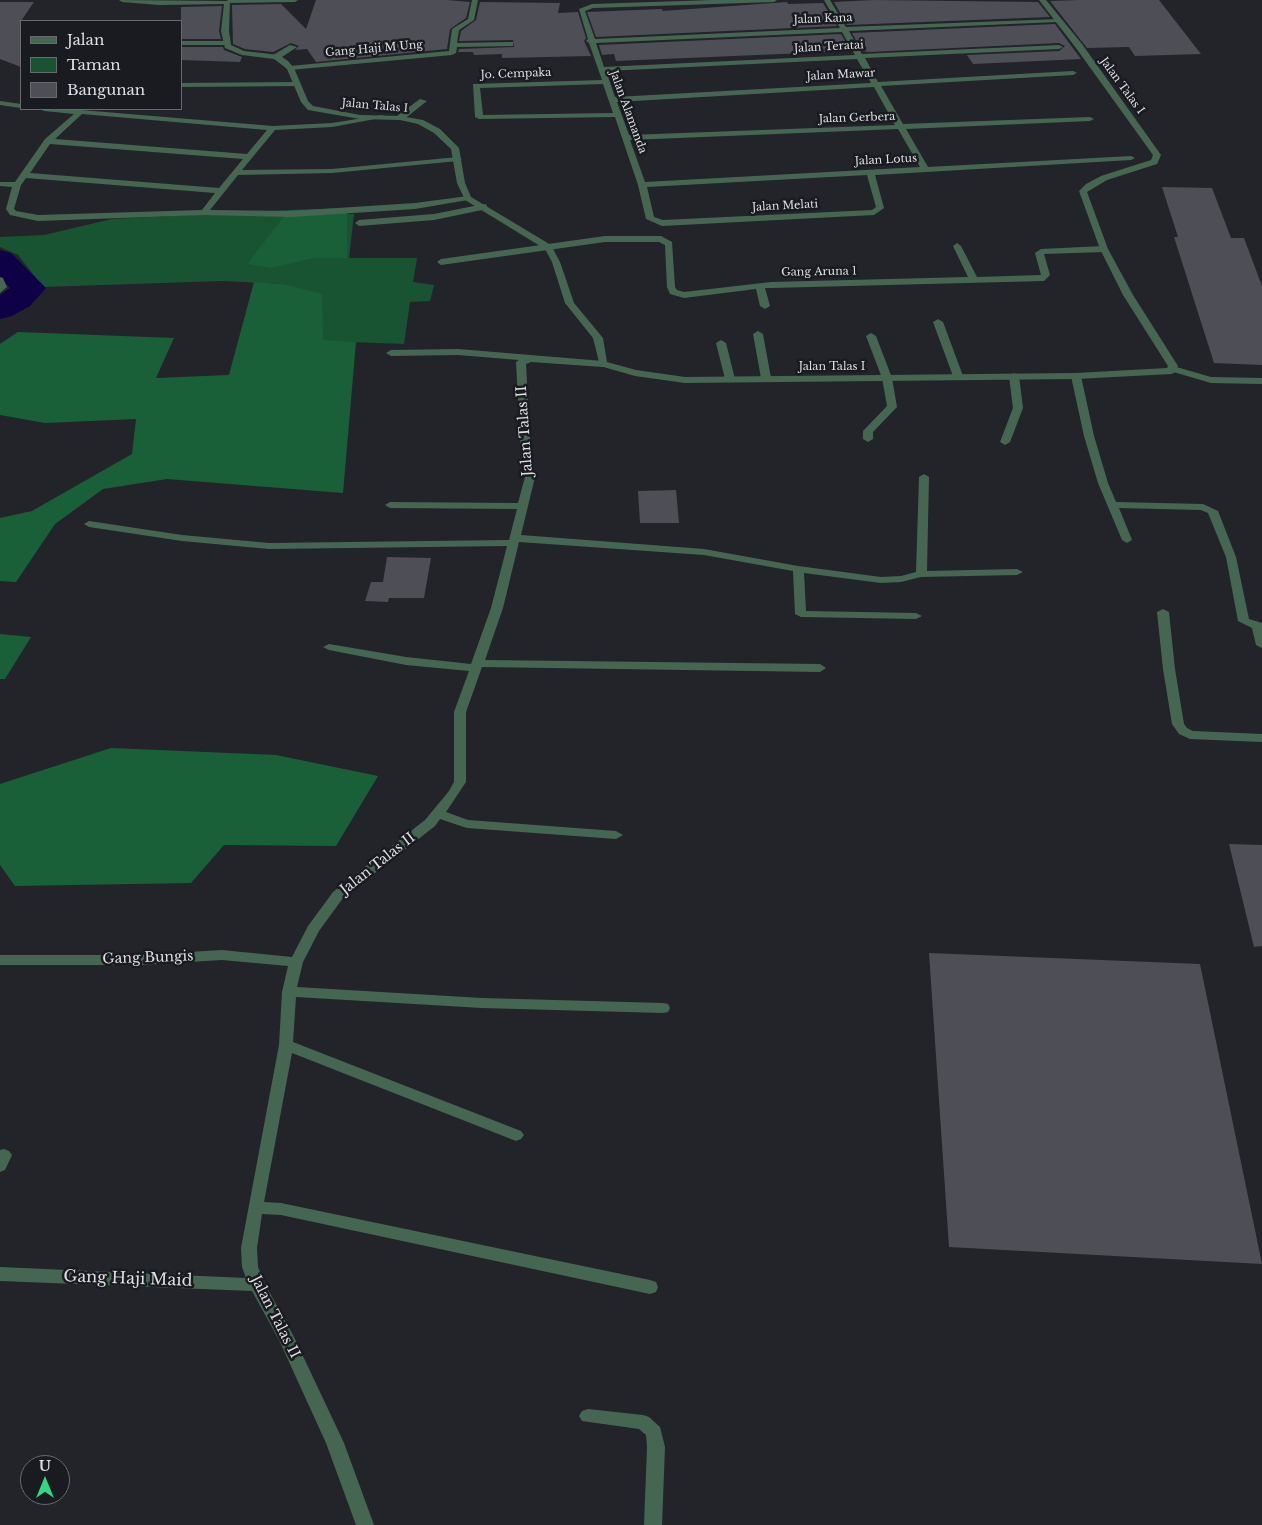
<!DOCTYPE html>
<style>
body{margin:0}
#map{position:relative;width:1262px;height:1525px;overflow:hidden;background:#23242a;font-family:"Libre Baskerville",serif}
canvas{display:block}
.legend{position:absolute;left:20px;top:20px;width:162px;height:90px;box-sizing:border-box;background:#1a1b20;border:1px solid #69696e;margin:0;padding:6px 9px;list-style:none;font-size:15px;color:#dfdfe3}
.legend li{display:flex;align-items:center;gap:10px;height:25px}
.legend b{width:25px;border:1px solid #69696e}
.north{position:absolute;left:20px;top:1455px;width:50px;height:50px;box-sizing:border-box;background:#1a1b20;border:1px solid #69696e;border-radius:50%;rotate:0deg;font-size:14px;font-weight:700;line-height:20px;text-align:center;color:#dfdfe3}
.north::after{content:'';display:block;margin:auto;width:18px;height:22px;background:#30d883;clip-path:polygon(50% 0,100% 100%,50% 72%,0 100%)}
</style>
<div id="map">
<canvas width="1262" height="1525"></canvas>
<ul class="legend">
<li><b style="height:6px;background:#456751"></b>Jalan</li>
<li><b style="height:14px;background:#185332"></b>Taman</li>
<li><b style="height:14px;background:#4e4f56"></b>Bangunan</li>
</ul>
<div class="north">U</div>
</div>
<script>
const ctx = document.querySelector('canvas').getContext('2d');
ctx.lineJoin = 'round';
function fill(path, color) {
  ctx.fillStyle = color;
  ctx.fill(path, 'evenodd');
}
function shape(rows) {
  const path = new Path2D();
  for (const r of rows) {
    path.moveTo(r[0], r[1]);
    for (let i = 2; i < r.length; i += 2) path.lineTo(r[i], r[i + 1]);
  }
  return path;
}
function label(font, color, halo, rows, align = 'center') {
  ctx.font = font + ' "Libre Baskerville",serif';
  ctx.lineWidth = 5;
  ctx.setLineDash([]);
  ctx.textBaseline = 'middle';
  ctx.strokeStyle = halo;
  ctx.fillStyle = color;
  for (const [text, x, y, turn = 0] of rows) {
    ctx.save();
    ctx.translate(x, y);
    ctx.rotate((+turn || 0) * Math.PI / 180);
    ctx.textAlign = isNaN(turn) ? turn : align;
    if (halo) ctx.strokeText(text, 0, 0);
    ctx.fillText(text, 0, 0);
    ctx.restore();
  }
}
fill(shape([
 [289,210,286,214,354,214,349,258,417,258,413,282,434,285,430,301,410,302,404,344,323,341,282,284,223,281,43,287,18,255,0,247,0,237,44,235,112,219]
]), '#185332');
fill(shape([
 [347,208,347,258,314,258,271,268,247,264,289,210],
 [254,282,282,284,322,294,323,340,356,342,343,493,167,479,103,489,55,524,16,582,0,581,0,518,32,511,132,454,136,419,45,423,0,415,0,344,18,332,174,338,156,378,229,375],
 [0,634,31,637,5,679,0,679],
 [111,748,276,755,378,776,336,846,224,845,191,883,15,886,0,865,0,784]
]), '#196039');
fill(shape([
 [0,250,11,253,46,288,30,306,12,316,0,319,0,295,10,288,0,278,0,250]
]), '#0f0147');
fill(shape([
 [316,0,447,0,470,2,466,18,450,29,447,49,316,62,307,49,295,50,299,46,291,43,273,52,245,49,233,44,232,5,281,4,306,29],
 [873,0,1038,2,1050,17,847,25,834,2],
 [1080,0,1159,0,1201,54,1135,56,1129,47,1087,48,1050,1],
 [0,2,34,2,21,21,21,67,0,59],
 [480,2,560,3,558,13,578,12,586,38,584,41,591,56,502,58,502,54,474,55,473,52,458,52,459,49,514,47,513,40,459,41,461,31,476,20],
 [787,2,788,4,823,3,837,26,596,37,587,12,662,9,663,11],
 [222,6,219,31,221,39,181,39,181,7],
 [1055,24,1081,59,973,64,967,55,1059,51,1065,46,1059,43,869,52,862,51,852,33],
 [841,34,851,51,616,61,614,54,602,55,599,45],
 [181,47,223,47,224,50,242,57,240,62,181,60],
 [1162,187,1212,188,1231,238,1244,238,1262,286,1262,365,1214,363,1174,237,1178,237],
 [676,490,679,523,640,523,638,491],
 [387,557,431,558,424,598,389,598,388,602,365,601,371,582,383,582],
 [1229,844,1262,845,1262,946,1254,947],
 [929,953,1200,964,1262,1264,949,1247]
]), '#4e4f56');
fill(shape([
 [228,0,298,0,295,2,226,3,225,2,228,0],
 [472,0,478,0,474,20,459,30,457,43,510,42,513,42,513,46,457,47,456,53,452,55,290,70,286,68,290,66,449,51,452,29,468,19,472,0],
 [712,0,777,0,774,2,593,8,585,11,595,39,840,28,824,0,830,0,846,27,1059,19,1060,20,1057,22,849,31,862,54,1059,45,1063,47,1059,49,865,58,878,82,1073,71,1077,73,1073,75,881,86,903,124,1090,117,1094,119,1090,121,906,129,928,167,1131,156,1135,158,1131,160,875,175,884,208,874,215,662,226,646,219,638,185,615,117,479,119,475,117,473,84,602,80,589,43,586,41,588,39,579,9,592,4,712,0],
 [842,32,855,55,604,67,596,43,842,32],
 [857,59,871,83,615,97,606,71,857,59],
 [603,84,613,113,483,115,480,88,603,84],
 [874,87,895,125,629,135,617,102,874,87],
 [898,129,920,167,645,182,630,140,898,129],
 [867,175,876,207,872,210,663,220,654,217,647,187,867,175],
 [181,41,227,41,231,43,227,45,181,45,181,41],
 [290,45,297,47,279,59,273,59,273,55,290,45],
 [296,82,300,84,299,86,181,87,181,83,296,82],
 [420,99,427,101,403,120,397,120,397,116,420,99],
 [0,101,21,104,21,108,0,105,0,101],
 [40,109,69,109,273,126,332,123,382,115,386,117,332,127,275,130,242,170,332,169,458,157,462,159,458,161,332,173,238,175,210,210,291,211,415,203,468,196,472,198,468,200,415,209,291,217,204,215,38,221,10,215,6,209,12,187,0,186,0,182,15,182,45,139,74,114,44,111,40,109],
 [82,114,267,130,247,154,55,139,82,114],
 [50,144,243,159,219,188,30,173,50,144],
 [26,178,215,193,202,210,38,215,16,211,14,209,21,185,26,178],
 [484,204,487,205,487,209,434,220,359,226,355,223,359,220,434,214,484,204],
 [605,236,661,236,672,242,675,287,677,290,684,292,771,282,968,277,953,246,957,243,961,246,977,277,1041,275,1035,253,1041,249,1104,246,1108,249,1104,252,1044,254,1050,275,1044,281,771,288,765,288,770,306,765,309,760,306,756,289,684,298,670,294,667,287,665,245,659,242,605,242,441,265,437,262,441,259,605,236],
 [0,277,3,278,7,287,0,293,0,277],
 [938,319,943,322,963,376,961,378,955,378,953,376,933,322,938,319],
 [758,331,763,334,771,378,766,381,761,378,753,334,758,331],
 [871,333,876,336,892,378,897,407,873,432,873,439,868,442,863,439,863,431,887,406,882,378,866,336,871,333],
 [721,340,726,343,735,379,733,381,727,381,725,379,716,343,721,340],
 [458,349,603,361,608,364,603,367,531,362,526,364,530,438,535,477,521,535,704,549,798,566,881,577,901,576,916,572,919,477,924,474,929,477,927,571,1017,569,1023,572,1017,575,921,577,901,582,881,583,804,573,806,611,916,613,922,616,916,619,801,617,795,614,793,571,704,555,519,542,503,608,485,660,820,664,826,668,820,672,482,667,466,712,466,782,446,812,468,820,616,831,623,835,616,839,467,828,440,819,435,826,343,898,319,931,303,962,297,987,482,998,663,1003,668,1004,670,1008,668,1012,663,1013,482,1008,296,997,293,1042,521,1131,524,1135,521,1139,516,1141,511,1139,292,1053,264,1202,281,1203,650,1280,656,1282,658,1287,656,1292,650,1294,281,1215,262,1214,257,1248,258,1267,265,1284,294,1337,344,1443,374,1525,356,1525,326,1443,279,1340,252,1291,0,1281,0,1267,246,1278,242,1267,241,1248,279,1045,282,992,288,966,222,960,139,965,0,965,0,955,139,955,222,950,292,957,308,926,333,892,425,820,449,791,454,782,454,712,469,671,406,665,329,650,323,647,329,644,406,657,471,664,491,608,507,546,269,549,182,541,89,527,84,524,89,521,182,535,269,543,509,540,517,509,390,508,385,505,390,502,518,503,525,477,520,438,516,362,519,360,458,355,391,356,386,353,391,350,458,349],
 [1173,366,1211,377,1262,378,1262,384,1211,383,1170,371,1170,367,1173,366],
 [1014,373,1019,376,1023,408,1010,442,1005,445,1000,442,1013,408,1009,376,1014,373],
 [1076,373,1081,376,1094,436,1108,483,1116,502,1203,504,1218,511,1236,557,1249,619,1262,623,1262,648,1256,645,1252,628,1238,621,1226,557,1208,513,1201,510,1119,508,1132,540,1127,543,1122,540,1098,483,1084,436,1071,376,1076,373],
 [1163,609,1169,612,1175,669,1184,724,1187,728,1193,731,1262,734,1262,742,1190,739,1179,734,1172,724,1163,669,1157,612,1163,609],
 [4,1149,9,1151,12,1155,5,1170,0,1172,0,1150,4,1149],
 [588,1409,643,1415,649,1417,660,1427,665,1447,662,1525,644,1525,647,1447,646,1435,639,1429,582,1421,579,1416,582,1411,588,1409]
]), '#456751');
fill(shape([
 [119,0,230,1,229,31,231,45,244,51,279,55,288,61,294,68,308,101,313,106,360,115,400,116,423,120,440,129,459,148,465,183,471,197,551,245,560,262,574,303,603,338,607,362,636,370,685,377,1076,373,1167,368,1168,366,1123,295,1100,249,1079,191,1086,184,1101,176,1151,160,1153,155,1076,48,1039,0,1046,0,1082,44,1161,155,1157,164,1107,180,1087,192,1108,249,1133,295,1178,366,1174,373,1171,374,1076,379,685,383,635,376,600,366,593,338,565,303,552,262,545,249,465,200,457,183,451,149,434,133,418,124,400,120,360,119,308,110,301,102,287,69,282,65,274,59,242,55,225,48,221,31,224,4,159,5,122,2,119,0]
]), '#456751');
label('11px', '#dfdfe3', '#1a1b20', [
 ["Jalan Kana",823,19,-2],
 ["Jalan Teratai",829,47,-3],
 ["Gang Haji M Ung",374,49,-5],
 ["Jo. Cempaka",516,74,-2],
 ["Jalan Mawar",841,75,-3],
 ["Jalan Talas I",1122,86,54],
 ["Jalan Talas I",375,106,5],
 ["Jalan Alamanda",628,112,70],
 ["Jalan Gerbera",857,118,-2],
 ["Jalan Lotus",886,160,-3],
 ["Jalan Melati",785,206,-3],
 ["Gang Aruna 1",819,272,-1],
 ["Jalan Talas I",832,367]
]);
label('14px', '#dfdfe3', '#1a1b20', [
 ["Jalan Talas II",525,431,-94],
 ["Jalan Talas II",378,864,-38],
 ["Gang Bungis",148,958,-2],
 ["Jalan Talas II",275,1317,63]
]);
label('16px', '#dfdfe3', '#1a1b20', [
 ["Gang Haji Maid",128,1279,2]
]);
</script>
